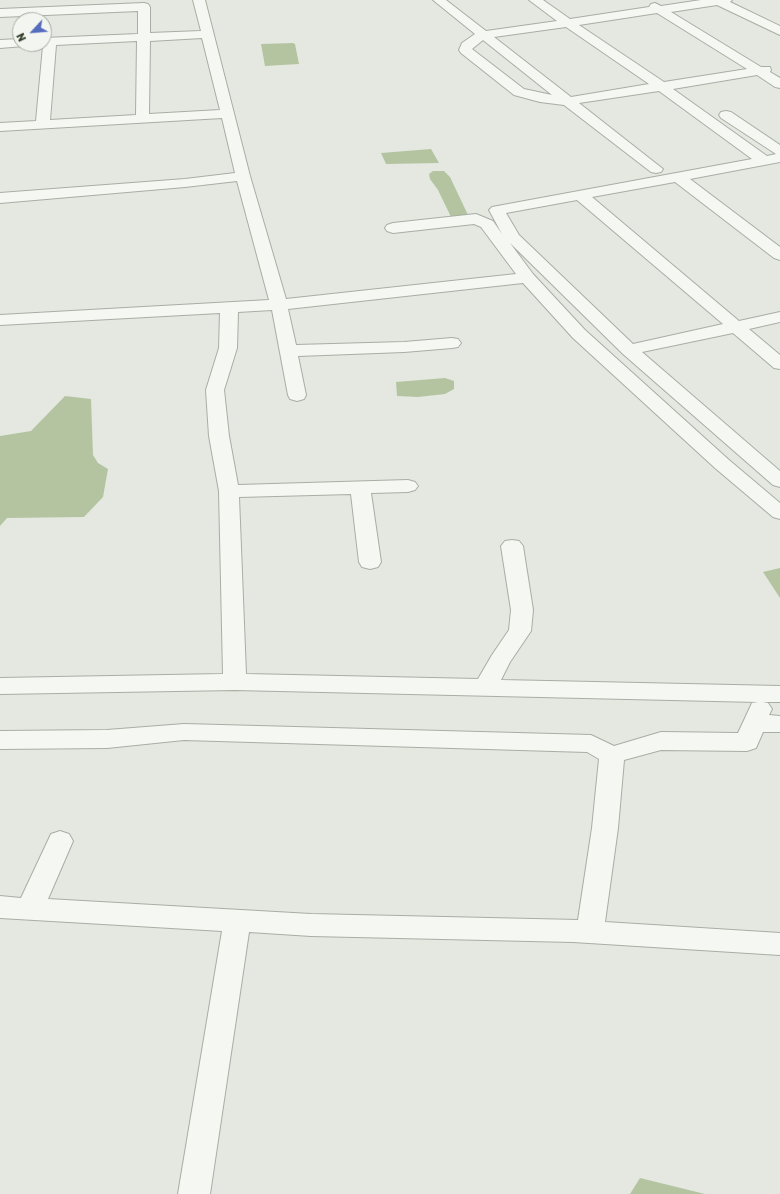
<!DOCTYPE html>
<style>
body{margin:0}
#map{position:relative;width:780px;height:1194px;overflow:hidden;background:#e4e8e1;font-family:Rubik,sans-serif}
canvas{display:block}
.north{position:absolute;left:12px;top:12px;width:40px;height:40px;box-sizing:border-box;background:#f3f6f0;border:1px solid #a6aca1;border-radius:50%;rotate:244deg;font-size:11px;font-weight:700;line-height:16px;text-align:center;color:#333e2b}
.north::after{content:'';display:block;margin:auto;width:14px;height:18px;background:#556bbe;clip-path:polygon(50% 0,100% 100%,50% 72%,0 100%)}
</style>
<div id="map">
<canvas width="780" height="1194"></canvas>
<div class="north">N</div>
</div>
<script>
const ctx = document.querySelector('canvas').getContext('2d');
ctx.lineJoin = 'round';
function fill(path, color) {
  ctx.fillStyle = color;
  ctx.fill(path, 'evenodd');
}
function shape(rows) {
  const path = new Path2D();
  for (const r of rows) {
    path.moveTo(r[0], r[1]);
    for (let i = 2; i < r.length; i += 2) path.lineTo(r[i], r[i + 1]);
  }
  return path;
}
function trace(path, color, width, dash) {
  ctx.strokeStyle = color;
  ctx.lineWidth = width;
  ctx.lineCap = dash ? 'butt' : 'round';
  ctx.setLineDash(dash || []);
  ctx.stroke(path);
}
fill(shape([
 [293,43,295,44,299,64,265,66,261,44],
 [431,149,439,163,386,164,381,153],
 [433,171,444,171,450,177,468,215,461,218,451,217,438,190,430,179,429,174],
 [445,378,454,381,454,389,445,394,418,397,397,396,396,382],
 [65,396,91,399,93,455,98,463,108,469,103,497,84,517,7,518,0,526,0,436,31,431],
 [780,568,780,598,763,572],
 [640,1178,705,1194,630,1194]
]), '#b4c4a0');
const minor = shape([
 [193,0,205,0,250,176,286,299,516,274,481,227,474,224,393,233,387,231,385,228,387,225,393,223,476,214,493,221,502,234,489,210,492,207,752,159,659,91,579,103,663,169,661,172,656,173,651,172,564,105,540,102,514,95,461,53,459,50,462,43,475,34,433,0,446,0,486,31,557,21,529,0,543,0,570,19,649,7,651,4,655,3,661,6,701,0,732,0,730,2,780,26,780,35,717,5,671,12,761,67,770,67,771,70,770,72,780,78,780,88,775,87,757,75,673,89,767,156,776,154,721,118,719,115,721,112,726,111,731,112,780,145,780,162,690,179,780,247,780,260,774,258,675,182,592,197,739,321,780,312,780,322,749,329,780,355,780,369,774,368,733,333,642,352,780,471,780,487,773,485,623,354,510,243,533,274,585,330,729,460,780,503,780,519,773,517,715,468,573,338,523,283,288,309,296,345,404,342,452,338,458,339,461,343,458,347,452,348,404,352,298,356,306,395,304,399,297,401,290,399,288,395,272,310,238,312,237,348,224,390,229,436,238,485,408,480,415,482,418,486,415,490,408,492,371,493,381,562,378,567,370,569,362,567,359,562,351,494,239,497,246,674,478,679,492,655,509,630,511,610,501,546,505,541,512,540,519,541,523,546,533,610,531,631,510,662,501,680,780,686,780,702,763,702,768,703,772,709,769,715,780,716,780,732,763,732,756,748,747,751,661,750,624,760,618,828,605,922,780,933,780,955,573,942,311,936,249,932,210,1194,178,1194,222,931,0,918,0,896,21,898,51,834,60,831,69,834,73,841,48,899,311,914,578,920,592,828,599,759,587,752,184,740,107,748,0,749,0,731,107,730,184,724,591,735,614,746,661,732,738,733,752,703,758,702,235,690,0,694,0,678,223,674,219,491,209,436,206,390,219,348,220,313,0,325,0,315,269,300,237,181,185,187,0,203,0,193,185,179,235,173,222,118,0,131,0,123,36,121,43,46,39,44,44,44,44,38,138,34,138,11,0,17,0,9,144,3,148,4,150,7,150,33,201,31,193,0],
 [657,13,747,69,664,82,579,25,657,13],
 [566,27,649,84,571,97,494,37,566,27],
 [202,38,220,110,149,114,150,41,202,38],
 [483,40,552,95,524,89,472,49,483,40],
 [137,41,136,115,50,120,56,45,137,41],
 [577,200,723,324,633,344,519,235,506,213,577,200],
 [20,39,20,44,26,44,24,46,0,48,0,40,20,39]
]);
trace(minor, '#a8aea3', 2);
fill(minor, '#f5f7f3');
</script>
